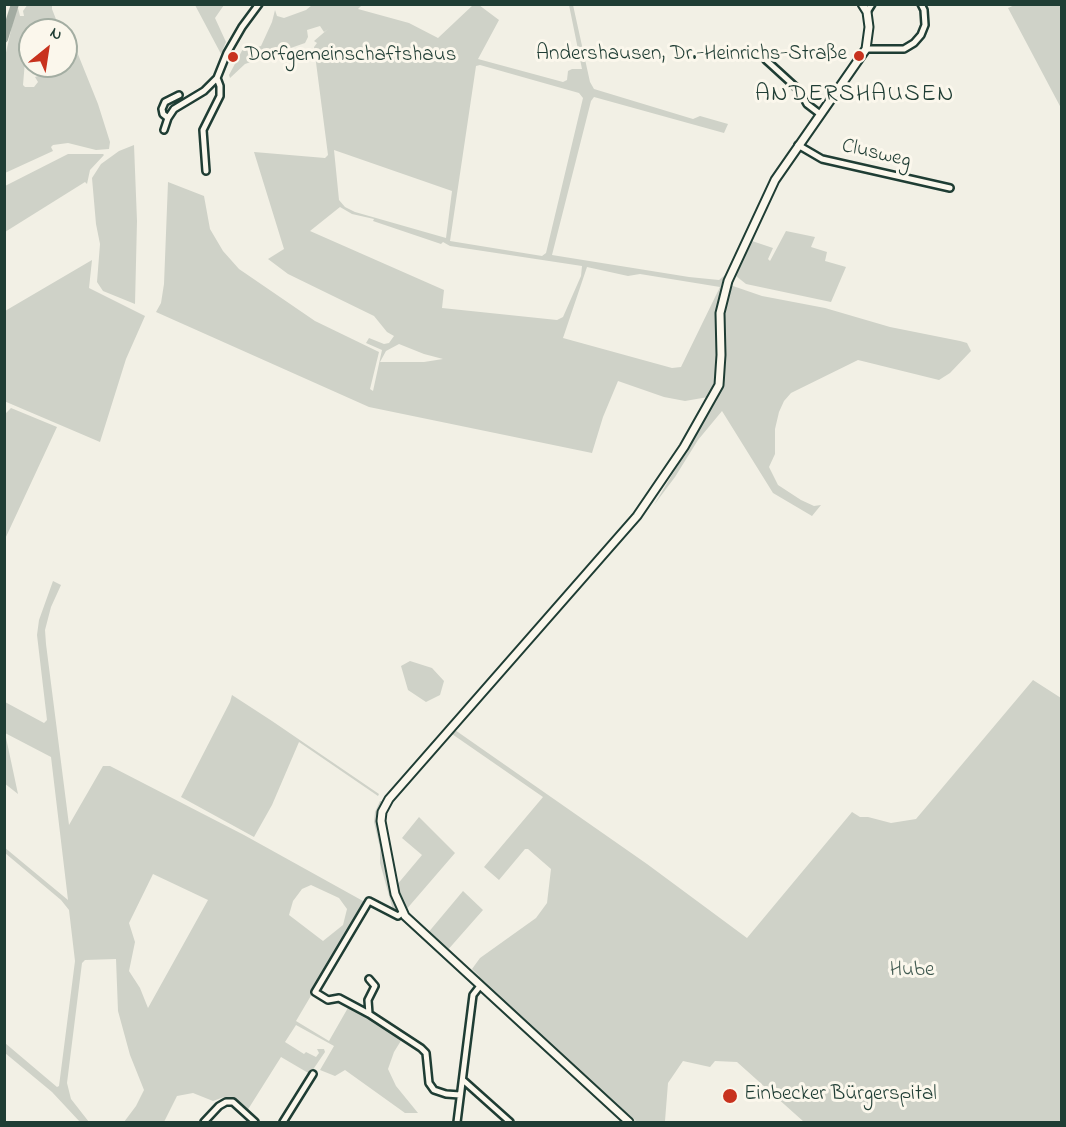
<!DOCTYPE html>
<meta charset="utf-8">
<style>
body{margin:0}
#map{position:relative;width:1066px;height:1127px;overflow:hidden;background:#f2f0e5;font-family:"Indie Flower",sans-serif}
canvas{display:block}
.frame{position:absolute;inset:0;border:6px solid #1f3d34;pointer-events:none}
.north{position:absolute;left:18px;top:18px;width:60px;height:60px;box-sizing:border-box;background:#fbf7ec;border:2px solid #a3ada2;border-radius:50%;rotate:30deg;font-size:16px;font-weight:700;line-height:24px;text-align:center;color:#1f3d34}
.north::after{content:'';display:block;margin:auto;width:21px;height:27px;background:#c8321e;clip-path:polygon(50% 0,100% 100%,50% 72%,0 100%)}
</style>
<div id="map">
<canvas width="1066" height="1127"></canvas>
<div class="frame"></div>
<div class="north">N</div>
</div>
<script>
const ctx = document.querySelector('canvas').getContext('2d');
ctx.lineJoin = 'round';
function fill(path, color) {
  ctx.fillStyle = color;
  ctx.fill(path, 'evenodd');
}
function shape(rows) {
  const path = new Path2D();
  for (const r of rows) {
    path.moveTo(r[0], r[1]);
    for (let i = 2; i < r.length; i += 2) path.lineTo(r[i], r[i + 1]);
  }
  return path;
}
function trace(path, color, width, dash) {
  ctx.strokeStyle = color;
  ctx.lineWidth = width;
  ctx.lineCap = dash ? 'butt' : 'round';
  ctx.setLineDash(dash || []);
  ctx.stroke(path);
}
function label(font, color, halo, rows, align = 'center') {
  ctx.font = font + ' "Indie Flower",sans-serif';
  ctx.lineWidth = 6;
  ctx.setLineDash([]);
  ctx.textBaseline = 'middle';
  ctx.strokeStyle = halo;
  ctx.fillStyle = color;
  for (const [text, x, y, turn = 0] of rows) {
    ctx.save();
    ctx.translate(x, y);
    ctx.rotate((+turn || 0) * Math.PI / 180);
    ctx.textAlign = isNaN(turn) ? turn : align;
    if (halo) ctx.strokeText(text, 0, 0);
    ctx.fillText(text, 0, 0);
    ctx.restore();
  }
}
fill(shape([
 [28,4,52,5,52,9,59,27,67,27,98,104,110,142,109,149,96,150,68,143,53,145,51,147,53,151,5,173,5,57,15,12,18,8,20,16,24,16,23,11],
 [30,30,66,30,66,66,38,66,38,76,35,77,38,82,34,87,25,87,23,85,26,49,30,48],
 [1017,4,1061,5,1061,108,1008,8],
 [195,5,224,5,215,18,226,42,221,54],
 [312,5,362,5,358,9,409,23,438,38,473,5,479,5,499,20,478,59,563,82,567,80,568,71,572,69,582,69,569,5,573,5,590,82,594,89,693,119,700,116,728,124,724,133,594,97,591,101,552,255,689,277,719,280,725,275,721,286,716,317,718,370,715,384,708,397,685,401,664,397,618,381,603,417,592,453,369,407,156,312,161,303,164,284,168,182,204,196,210,229,223,251,239,269,315,321,379,352,370,389,373,391,382,350,366,343,369,338,384,344,389,343,394,336,387,332,374,316,288,274,268,259,284,249,254,152,325,158,328,155,314,47,317,43,314,41,328,29,324,32,320,26,307,30,308,37,305,43,245,64,230,78,229,75,245,45,254,48,261,46,272,22,275,10,277,16,284,18,306,10],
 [480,65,579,93,583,98,546,253,542,256,450,241,476,66],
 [334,150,452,191,446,238,355,212,345,207,339,200],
 [340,207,352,214,374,219,373,221,441,244,443,242,450,246,582,266,581,276,563,317,557,320,442,308,444,290,310,231],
 [587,267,628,276,640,274,720,287,681,367,672,368,563,338],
 [399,344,424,354,443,359,424,362,380,362,386,351],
 [134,145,137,221,135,304,103,291,97,282,100,244,96,224,92,178,101,164,119,151],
 [68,154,103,154,104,155,90,170,87,184,85,182,5,232,5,186],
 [786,231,815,237,811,247,827,252,825,261,846,267,831,302,746,284,736,276,752,241,773,248,768,259,770,261],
 [92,260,89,288,145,316,126,359,100,442,4,401,5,311],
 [730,285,762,296,825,308,890,327,960,341,967,343,971,351,950,373,939,380,858,360,791,393,784,401,779,412,775,429,775,454,769,467,778,485,801,500,814,506,821,505,812,516,773,493,722,411,698,440,675,477,654,505,716,401,720,391,725,368,723,308],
 [11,408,57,427,5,539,4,415],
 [53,581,61,585,51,607,45,630,46,644,69,825,103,766,110,766,244,835,363,901,367,901,296,1021,329,1041,349,1006,368,1015,374,1021,402,1039,394,1052,388,1069,396,1086,418,1113,405,1113,345,1070,335,1076,320,1070,334,1046,296,1025,285,1042,304,1054,306,1052,316,1057,319,1053,317,1049,324,1049,325,1052,310,1074,281,1057,247,1111,234,1098,224,1097,213,1101,193,1093,177,1096,164,1122,124,1122,136,1106,144,1090,130,1055,118,1011,116,959,85,960,82,963,67,1083,71,1099,89,1122,80,1122,52,1092,5,1053,5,1043,57,1087,59,1086,75,961,69,910,61,900,5,853,4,847,68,900,51,757,5,733,18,794,4,783,5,702,44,723,47,720,37,635,39,620],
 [153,874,208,900,148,1008,140,988,129,971,135,942,129,923],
 [311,885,339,898,347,909,343,925,323,941,289,915,293,901,302,889],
 [410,661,432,668,444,681,440,695,426,702,408,690,401,666],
 [1033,680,1061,698,1061,1122,804,1122,737,1062,715,1061,710,1067,683,1061,668,1083,665,1121,667,1122,637,1122,478,981,479,976,472,969,480,958,536,918,547,903,551,869,528,849,525,849,499,880,484,867,543,797,452,734,455,730,647,864,747,938,852,812,860,817,868,817,891,823,916,819],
 [232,695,272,721,379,794,378,796,299,742,272,805,254,837,181,797,230,702],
 [380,801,382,801,378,817,381,839,392,893,398,912,396,913,393,910,380,863,380,848,374,822,375,812],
 [419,817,455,853,405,911,396,886,422,855,402,838],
 [463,891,483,910,446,952,427,934]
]), '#cfd2c8');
trace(shape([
 [4,39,15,4]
]), '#a2aba1', 8);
const minor = shape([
 [867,12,872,4],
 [866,49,904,49,914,43,921,35,925,25,924,10,921,4],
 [766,60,800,91,807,104,820,114],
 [168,118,163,114,162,109,165,102,179,95],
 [164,130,168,118,174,109,204,91,217,78,227,53,242,27,259,4],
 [798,145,822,159,950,188],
 [206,171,203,130,220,96,220,86,217,78],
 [369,979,375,986,368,1000,369,1014,421,1048,426,1053,429,1083,434,1090,446,1094,460,1095],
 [369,1014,339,998,328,1000,315,992,369,901,398,916,402,913],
 [463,1080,510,1122],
 [204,1122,219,1106,226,1102,233,1102,255,1122],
 [283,1122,313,1074],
 [457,1122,473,995,480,986]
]);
const tertiary = shape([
 [629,1122,405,916,395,894,381,821,382,812,389,799,637,516,684,447,719,385,721,355,720,313,728,281,775,180,866,49,869,27,867,12,862,4]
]);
trace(minor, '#1f3d34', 10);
trace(tertiary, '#1f3d34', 11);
trace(minor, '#fbf7ec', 5);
trace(tertiary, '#fbf7ec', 7);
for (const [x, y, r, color] of [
 [859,56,6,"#c8321e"],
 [233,57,6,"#c8321e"],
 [730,1096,8,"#c8321e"]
]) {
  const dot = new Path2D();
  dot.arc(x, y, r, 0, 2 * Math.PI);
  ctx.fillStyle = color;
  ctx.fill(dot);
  trace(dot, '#fbf7ec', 2);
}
label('21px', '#1f3d34', '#fbf7ec', [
 ["Andershausen, Dr.-Heinrichs-Straße",847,56,"right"],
 ["Dorfgemeinschaftshaus",245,57],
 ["Einbecker Bürgerspital",744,1096]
], 'left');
label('21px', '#1f3d34', '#fbf7ec', [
 ["Clusweg",876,155,13]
]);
label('21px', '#425b52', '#fbf7ec', [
 ["Hube",912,972]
]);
ctx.letterSpacing = '1.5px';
label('24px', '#1f3d34', '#fbf7ec', [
 ["ANDERSHAUSEN",855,96]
]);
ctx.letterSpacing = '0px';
</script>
